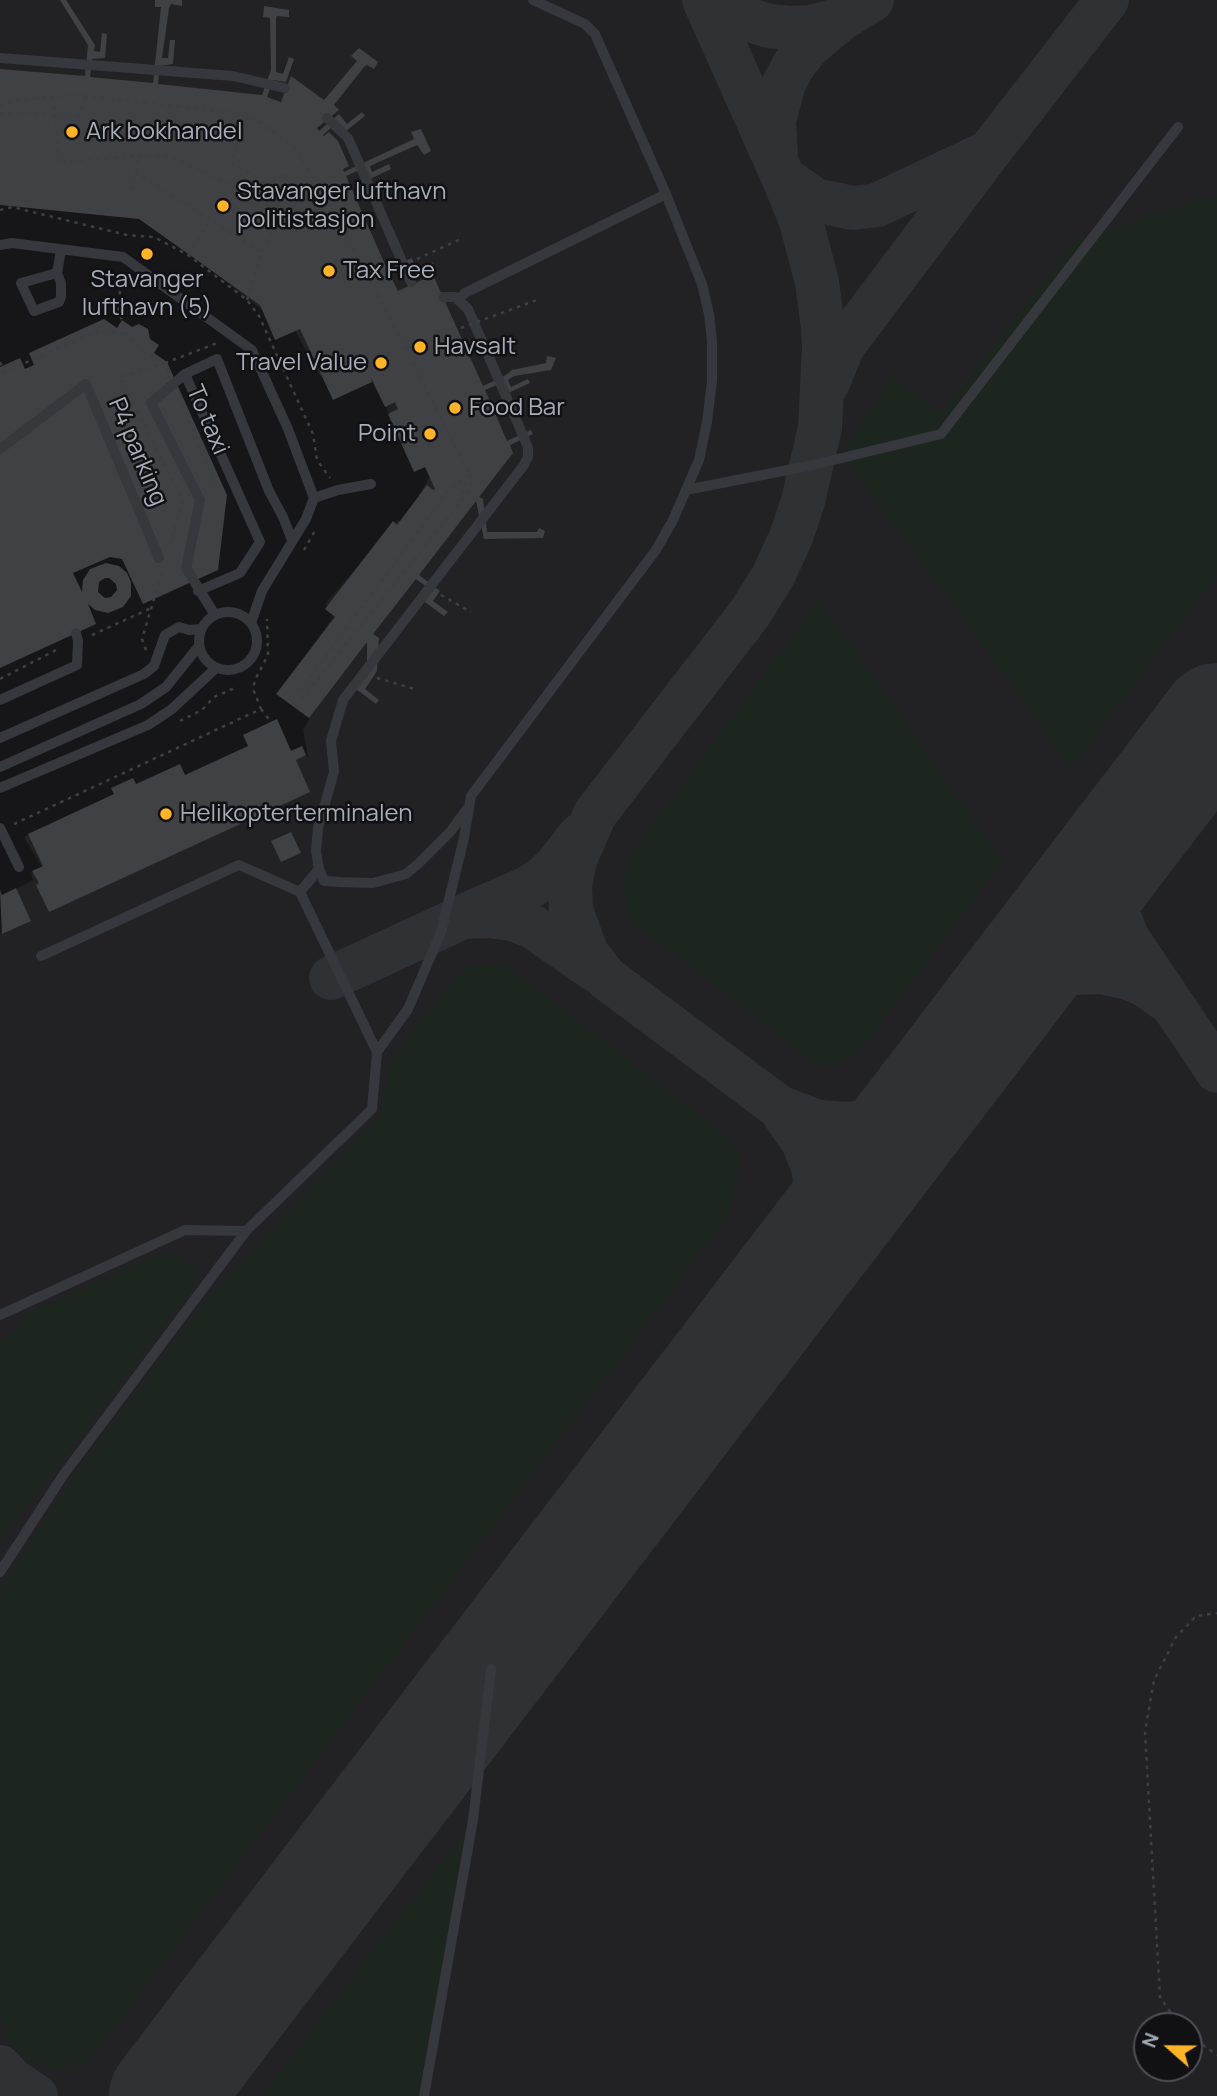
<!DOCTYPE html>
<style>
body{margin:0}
#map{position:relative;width:1217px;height:2096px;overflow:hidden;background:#161618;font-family:Manrope,sans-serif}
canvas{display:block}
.north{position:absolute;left:1133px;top:2012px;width:70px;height:70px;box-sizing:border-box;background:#111113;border:2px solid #4d4f55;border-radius:50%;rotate:291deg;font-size:19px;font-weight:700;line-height:28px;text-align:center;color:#a7acb9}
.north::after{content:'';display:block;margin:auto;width:24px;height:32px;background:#ffb427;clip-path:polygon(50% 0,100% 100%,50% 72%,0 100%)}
</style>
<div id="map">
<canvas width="1217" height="2096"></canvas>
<div class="north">N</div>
</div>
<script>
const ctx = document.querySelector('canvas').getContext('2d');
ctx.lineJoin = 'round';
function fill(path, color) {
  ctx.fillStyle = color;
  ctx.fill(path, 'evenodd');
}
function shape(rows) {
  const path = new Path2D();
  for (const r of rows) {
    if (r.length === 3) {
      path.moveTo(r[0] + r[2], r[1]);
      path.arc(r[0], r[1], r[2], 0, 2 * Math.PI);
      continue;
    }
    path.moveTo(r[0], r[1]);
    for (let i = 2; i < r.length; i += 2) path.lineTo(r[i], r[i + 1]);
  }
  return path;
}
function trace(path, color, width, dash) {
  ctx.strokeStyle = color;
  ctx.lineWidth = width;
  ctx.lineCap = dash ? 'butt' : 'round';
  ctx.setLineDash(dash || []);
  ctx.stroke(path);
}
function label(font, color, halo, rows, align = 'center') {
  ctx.font = font + ' Manrope,sans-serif';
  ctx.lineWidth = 5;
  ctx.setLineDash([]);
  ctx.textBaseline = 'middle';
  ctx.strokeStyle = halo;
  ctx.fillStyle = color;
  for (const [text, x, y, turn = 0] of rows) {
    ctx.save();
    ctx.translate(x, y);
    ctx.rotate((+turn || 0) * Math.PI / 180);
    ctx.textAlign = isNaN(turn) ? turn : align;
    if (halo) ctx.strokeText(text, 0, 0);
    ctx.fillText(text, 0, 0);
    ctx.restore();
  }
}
fill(shape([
 [0,0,1217,0,1217,2096,0,2096,0,935,16,889,33,880,31,873,42,867,24,837,115,797,113,791,122,783,135,781,137,786,186,778,249,747,271,722,277,719,293,755,303,751,308,758,303,730,310,717,278,693,334,616,335,613,325,604,398,520,403,523,431,474,426,462,413,466,366,364,346,374,320,376,287,316,266,313,141,215,0,125],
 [1147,2026,1189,2026,1189,2068,1147,2068]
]), '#222225');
fill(shape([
 [1217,194,1217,575,1071,766,843,454,893,377,940,413,1077,239],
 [819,600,1002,862,858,1053,823,1069,633,922,626,912,623,879,632,853],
 [503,963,712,1125,741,1152,731,1210,88,2062,53,2069,25,2058,9,2037,0,2017,0,1591,81,1466,207,1300,380,1114,392,1060,467,965],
 [161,1253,178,1256,193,1268,194,1286,0,1540,0,1340,13,1334,26,1315],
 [466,1830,419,2096,262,2096]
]), '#1d261e');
trace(shape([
 [704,0,783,177,801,221,808,248,817,282,823,327,824,348,820,428,803,501,791,537,773,576,750,613,595,814,575,860,570,886,571,910,587,954,606,978,779,1107,803,1142,814,1170,816,1203,814,1218,806,1244,788,1281],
 [715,0,747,19,769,26,790,28,811,27,841,19,872,0],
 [776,154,774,121,784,83,795,63,809,46,841,19],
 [783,177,815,200,853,208,877,205,989,152,1107,0],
 [827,385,843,346,986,156],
 [1127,837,1113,881,1113,901,1118,914,1127,937,1217,1071],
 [468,914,528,888,543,878,556,866,580,835],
 [331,978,463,917,488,916,512,919,533,927,595,970],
 [985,1022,1026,991,1056,978,1074,973,1102,972,1128,978,1145,985,1169,1002],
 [779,1107,818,1122,848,1124,870,1121,910,1105,952,1066],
 [0,2067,12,2080,36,2096],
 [156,2096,178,2079]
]), '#303135', 44);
trace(shape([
 [165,2096,1217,719]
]), '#303135', 112);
fill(shape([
 [60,0,66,0,95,45,94,51,100,52,102,33,107,34,105,58,92,59,90,77,153,83,161,7,155,7,155,0,182,0,182,6,171,4,169,8,162,58,168,58,170,40,175,40,173,64,160,66,158,84,262,95,271,70,270,18,263,17,264,6,289,10,289,17,277,16,276,18,276,72,283,74,289,57,294,59,286,82,273,80,267,97,281,102,291,76,324,100,357,61,351,56,359,48,378,62,374,69,367,65,364,67,334,105,339,110,317,128,319,131,339,114,347,124,362,112,365,116,346,131,336,123,323,135,324,136,329,132,338,141,349,166,343,169,344,172,414,139,411,132,421,129,431,151,424,155,417,145,370,166,372,172,389,164,391,169,370,179,362,169,346,176,387,269,412,258,416,269,433,262,435,266,413,276,406,266,389,273,398,291,433,275,483,386,506,375,512,370,546,363,547,356,556,358,551,370,514,376,508,380,511,387,528,379,530,383,508,393,501,383,485,390,507,441,531,430,533,434,510,445,513,453,479,497,483,499,487,532,537,532,539,528,545,531,543,538,484,539,476,501,419,575,440,591,433,601,448,612,444,616,425,602,431,590,416,579,373,634,379,638,377,671,365,689,379,700,376,704,356,689,367,668,367,642,309,718,276,694,335,617,325,609,393,521,397,525,427,485,433,490,435,489,425,467,414,472,388,414,398,409,395,402,385,407,371,378,372,382,333,400,300,329,275,340,260,305,139,219,0,205,0,69,85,76,88,45],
 [104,319,117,328,122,320,132,327,139,324,148,329,150,339,159,345,154,353,167,362,227,495,218,570,143,604,122,559,110,557,73,573,82,592,83,580,90,569,106,563,119,566,127,573,131,582,131,596,123,607,108,613,95,610,88,604,96,624,0,668,0,367,20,358,25,369,34,365,29,353],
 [105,578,109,578,116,584,117,590,111,597,105,598,98,592,99,582],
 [277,719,291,751,302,746,306,755,296,760,310,792,49,912,36,885,39,883,32,871,43,866,28,834,114,794,111,788,133,778,136,784,180,764,185,775,248,746,243,735],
 [291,832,301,853,281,862,271,841],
 [16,888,31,921,2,934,0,890,2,895]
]), '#404145');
trace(shape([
 [53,98,59,162,138,156,172,157,250,194,285,173,292,197,303,200,321,190],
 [0,105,14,100,75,95,248,114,294,147,321,189,367,273,470,475,451,487,297,695],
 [0,114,79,115,86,96],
 [248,115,231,163,259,179,282,211],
 [135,172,262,253],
 [132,189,138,156],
 [0,210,12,207,127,235,154,237,188,255,247,300,259,316,313,434,317,460,330,478],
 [188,255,210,220],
 [417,259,461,239],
 [122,274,118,308,126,334,145,353,165,363,220,342],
 [247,300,262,253,282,211,307,220],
 [0,362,4,372,100,330,126,334],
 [168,372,165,363,120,377,183,501,169,549],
 [179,397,217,490],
 [459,502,469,476],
 [304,550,316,529],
 [441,595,471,612],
 [92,635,151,608],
 [146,650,142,639,163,569],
 [377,678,418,690],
 [0,679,60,648],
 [302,699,456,508,472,487,470,475],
 [261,709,271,722],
 [180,721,202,710,214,697,237,687],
 [14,824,261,709,253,689,255,680,268,655,267,619],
 [1180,2026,1160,1997,1145,1732,1154,1680,1176,1637,1196,1616,1217,1613],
 [1189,2035,1217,2055]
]), '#3c3f44', 2.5, [3.5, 5]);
trace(shape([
 [0,58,233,76,285,88],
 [327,118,348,138,411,282],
 [0,245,12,243,123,257,252,350,288,429,314,498,306,519,262,591,251,623],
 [57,273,21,283,34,311,59,302,61,297,61,283,57,273,61,250],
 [443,297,455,297,468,309,525,440,528,448,528,457,524,465,343,700,331,741,334,772,318,828,316,851,319,869,324,881,339,882,373,883,406,874,418,864,451,831,467,809],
 [459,299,465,293,666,194],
 [185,374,260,542,240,573,198,591],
 [0,449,86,384,159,558],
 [686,490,813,465,941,434,1178,127],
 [314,498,338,490,371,484],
 [228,641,29],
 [215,615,186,568,200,500,151,403,185,374,217,359,269,491,283,517,292,540],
 [0,700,77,665,78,641,76,633],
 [0,738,144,674,154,666,165,635,179,627,189,630,201,629],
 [0,767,141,704,166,687,199,646],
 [0,788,148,725,172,709,216,668],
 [0,828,19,867],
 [300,892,319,869],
 [41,956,239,865,300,892,377,1052],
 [0,1315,185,1230,246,1231],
 [0,1572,64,1474,246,1231,372,1109,377,1052,408,1009,441,932,464,838,471,796,656,550,673,520,699,460,707,422,712,381,712,341,709,314,702,284,666,194,595,34,585,24,533,0],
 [424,2096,473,1820,491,1669]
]), '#36383d', 10);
trace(shape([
 [461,328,537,300]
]), '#3c3f44', 2.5, [3.5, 5]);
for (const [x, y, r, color] of [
 [72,132,7,"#ffb427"],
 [223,206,7,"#ffb427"],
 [147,254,7,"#ffb427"],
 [329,271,7,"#ffb427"],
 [420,347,7,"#ffb427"],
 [381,363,7,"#ffb427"],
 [455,408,7,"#ffb427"],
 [430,434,7,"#ffb427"],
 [166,814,7,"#ffb427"]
]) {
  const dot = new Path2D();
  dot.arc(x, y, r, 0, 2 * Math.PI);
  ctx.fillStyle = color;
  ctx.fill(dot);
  trace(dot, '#111113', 2.5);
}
label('24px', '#a7acb9', '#111113', [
 ["Ark bokhandel",86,132],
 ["Stavanger lufthavn",237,192],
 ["politistasjon",237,220],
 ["Tax Free",343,271],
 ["Stavanger",147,280,"center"],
 ["lufthavn (5)",147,308,"center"],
 ["Havsalt",434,347],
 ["Travel Value",367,363,"right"],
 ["Food Bar",469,408],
 ["Point",416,434,"right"],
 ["Helikopterterminalen",180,814]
], 'left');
label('24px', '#a7acb9', '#111113', [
 ["To taxi",207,420,67],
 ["P4 parking",137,452,67]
]);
</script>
